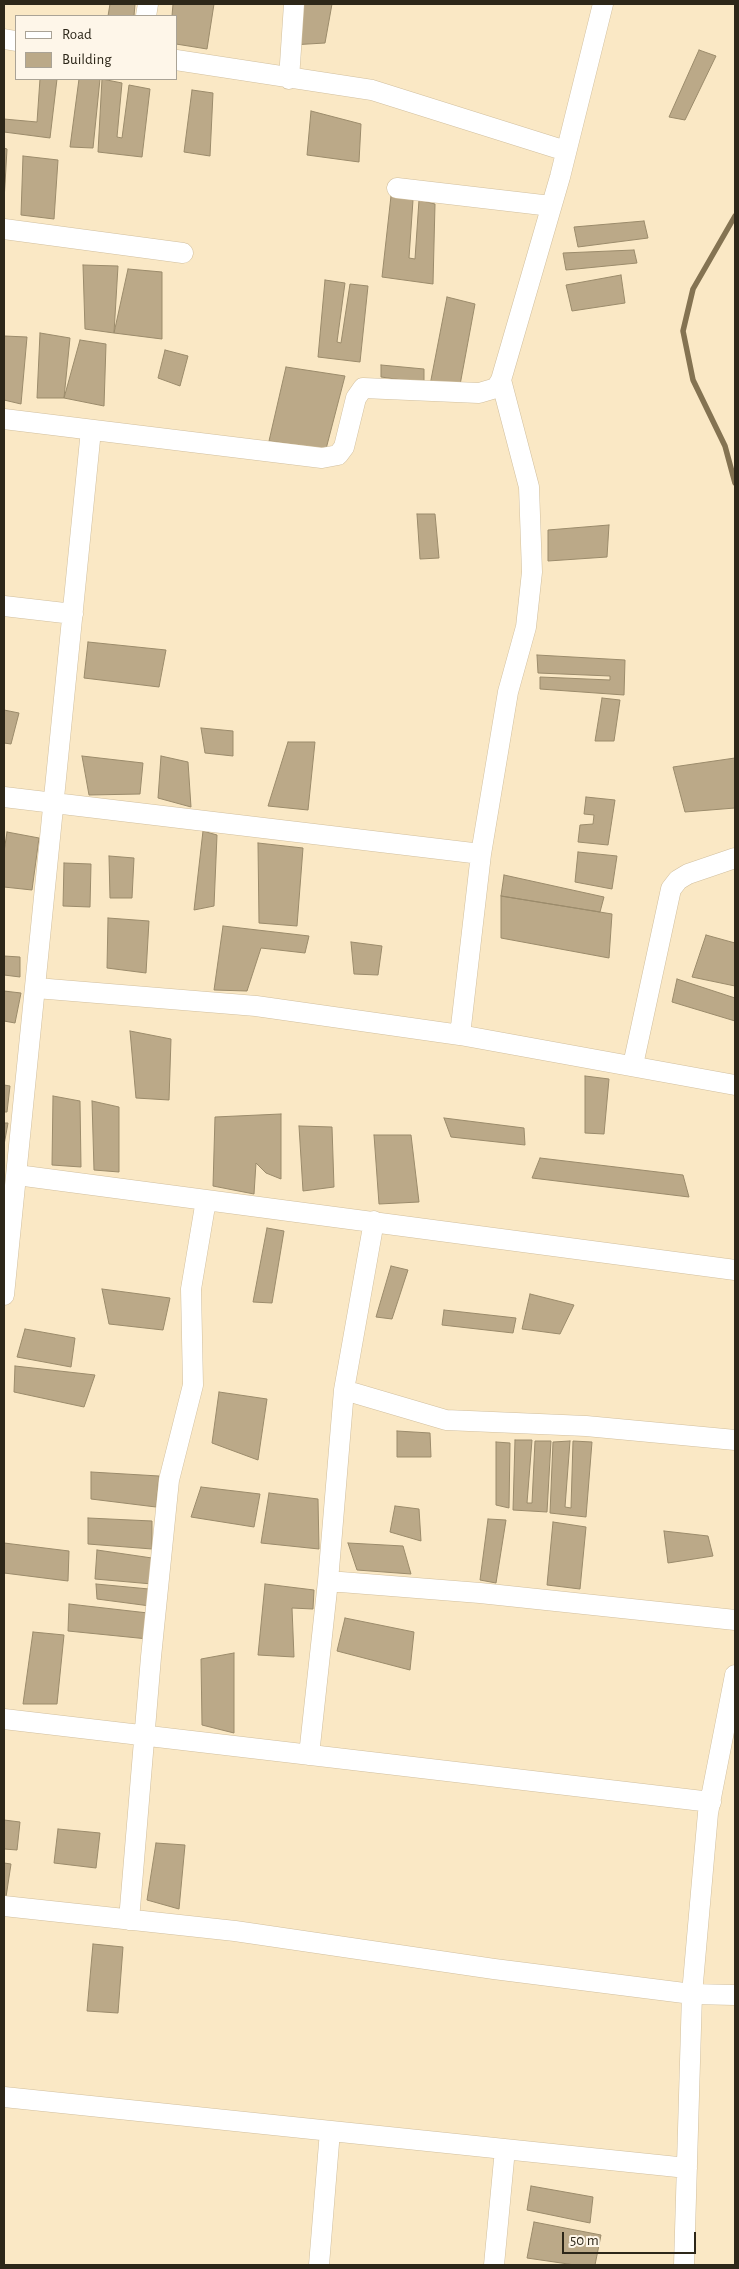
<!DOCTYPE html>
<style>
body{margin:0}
#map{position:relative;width:739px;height:2269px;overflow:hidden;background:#fae8c5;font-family:"Alegreya Sans",sans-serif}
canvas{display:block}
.frame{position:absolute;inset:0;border:5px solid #2d2719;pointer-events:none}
.legend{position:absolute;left:15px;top:15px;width:162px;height:65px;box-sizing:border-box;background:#fef6e9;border:1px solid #aaa396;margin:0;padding:6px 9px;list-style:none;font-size:15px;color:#2d2719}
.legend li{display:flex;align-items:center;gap:10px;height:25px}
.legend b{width:25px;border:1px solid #aaa396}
.scale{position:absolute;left:562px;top:2232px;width:134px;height:22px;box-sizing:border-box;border:2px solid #2d2719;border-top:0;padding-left:6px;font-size:15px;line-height:18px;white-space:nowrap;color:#2d2719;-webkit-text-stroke:4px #fef6e9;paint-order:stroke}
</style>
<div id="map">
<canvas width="739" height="2269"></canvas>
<div class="frame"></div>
<ul class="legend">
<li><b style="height:6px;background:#fff"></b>Road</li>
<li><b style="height:14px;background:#bba988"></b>Building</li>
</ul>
<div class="scale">50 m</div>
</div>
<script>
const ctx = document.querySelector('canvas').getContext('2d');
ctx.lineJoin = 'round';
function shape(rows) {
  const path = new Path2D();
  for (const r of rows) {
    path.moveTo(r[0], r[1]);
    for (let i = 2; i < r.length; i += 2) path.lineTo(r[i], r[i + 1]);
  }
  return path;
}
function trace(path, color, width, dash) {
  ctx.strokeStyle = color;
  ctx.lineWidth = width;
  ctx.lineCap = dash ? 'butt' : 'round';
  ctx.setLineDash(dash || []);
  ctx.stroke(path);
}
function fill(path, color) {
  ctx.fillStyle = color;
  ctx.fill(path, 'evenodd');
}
trace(shape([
 [735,216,693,289,683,331,693,380,725,446,735,483]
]), '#847352', 5.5);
const building = shape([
 [110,4,135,4,134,16,108,16,110,4],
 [173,4,214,4,207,49,176,44,176,16,172,16,173,4],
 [302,4,332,4,325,43,291,45,302,4],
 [699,50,716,56,685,120,669,117,699,50],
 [40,79,57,79,50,138,4,132,4,119,37,122,40,79],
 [79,79,100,79,93,148,70,147,79,79],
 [102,79,122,83,117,137,122,138,129,85,150,89,142,157,98,152,102,79],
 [192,90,213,93,210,156,184,152,192,90],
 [311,111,361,124,359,162,307,155,311,111],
 [4,148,7,149,4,201,4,148],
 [23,156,58,160,54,219,21,215,23,156],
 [391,196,413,200,409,258,415,259,419,200,435,204,433,284,382,277,391,196],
 [644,221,648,238,578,247,574,227,644,221],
 [634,250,637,263,566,270,563,253,634,250],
 [83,265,118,266,114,333,85,329,83,265],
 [128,269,162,272,162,339,114,333,128,269],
 [621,275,625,303,572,311,566,285,621,275],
 [325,280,345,283,337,342,341,343,350,284,368,286,360,362,318,357,325,280],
 [447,297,475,304,460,385,430,385,447,297],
 [40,333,70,338,64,398,37,398,40,333],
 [4,336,27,337,21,404,4,400,4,336],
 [80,340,106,344,104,406,64,398,80,340],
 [165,350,188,356,180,386,158,378,165,350],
 [381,365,424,369,424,383,381,377,381,365],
 [286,367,345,376,326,449,269,441,286,367],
 [417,514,435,514,439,558,420,559,417,514],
 [609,525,607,557,548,561,548,530,609,525],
 [88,642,166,650,159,687,84,678,88,642],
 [537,655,625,660,624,695,540,689,540,677,610,680,610,676,538,673,537,655],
 [602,698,620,700,614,741,595,741,602,698],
 [4,710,19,713,11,744,4,743,4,710],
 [201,728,233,731,233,756,205,753,201,728],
 [288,742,315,742,308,810,268,806,288,742],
 [82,756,143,763,140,794,89,795,82,756],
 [161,756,188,762,191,807,158,798,161,756],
 [735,758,735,808,685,812,673,767,735,758],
 [586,797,615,800,608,845,578,842,580,825,593,824,594,815,584,814,586,797],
 [203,831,217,835,214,906,194,910,203,831],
 [7,832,39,838,32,890,4,887,4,852,7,832],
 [258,843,303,848,297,926,259,923,258,843],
 [578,852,617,856,612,889,575,882,578,852],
 [109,856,134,858,132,898,110,898,109,856],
 [64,863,91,864,90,907,63,906,64,863],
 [504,875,604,897,600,912,501,896,504,875],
 [501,896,612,914,609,958,501,938,501,896],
 [108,918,149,921,146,973,107,968,108,918],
 [223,926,309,936,305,953,261,948,247,991,214,990,223,926],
 [706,935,735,943,735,986,692,977,706,935],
 [351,942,382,946,378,975,354,974,351,942],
 [4,956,20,957,20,977,4,975,4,956],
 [677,979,735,998,735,1021,672,1002,677,979],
 [4,991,21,993,15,1023,4,1021,4,991],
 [130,1031,171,1039,169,1100,136,1098,130,1031],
 [585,1076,609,1079,604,1134,585,1133,585,1076],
 [4,1085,10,1086,7,1112,4,1112,4,1085],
 [53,1096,80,1101,81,1167,52,1165,53,1096],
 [92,1101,119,1107,119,1172,94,1170,92,1101],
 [281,1114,281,1179,266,1173,256,1163,254,1194,213,1186,215,1117,281,1114],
 [444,1118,524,1128,525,1145,451,1137,444,1118],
 [4,1123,8,1123,4,1145,4,1123],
 [299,1126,332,1127,334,1187,303,1191,299,1126],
 [374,1135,411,1135,419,1202,379,1204,374,1135],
 [540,1158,683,1175,689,1197,532,1178,540,1158],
 [267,1228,284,1231,272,1303,253,1302,267,1228],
 [391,1266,408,1270,392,1319,376,1317,391,1266],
 [102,1289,170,1298,163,1330,109,1324,102,1289],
 [530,1294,574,1305,560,1334,522,1329,530,1294],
 [444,1310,516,1318,513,1333,442,1325,444,1310],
 [25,1329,75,1338,71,1367,17,1357,25,1329],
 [15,1366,95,1375,84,1407,14,1392,15,1366],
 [219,1392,267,1399,258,1460,212,1443,219,1392],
 [397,1431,430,1433,431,1457,397,1457,397,1431],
 [515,1440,532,1440,527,1503,532,1503,535,1441,551,1441,547,1512,513,1510,515,1440],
 [570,1441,565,1507,571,1508,573,1441,592,1442,586,1517,550,1513,553,1442,570,1441],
 [496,1442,510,1443,509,1508,496,1505,496,1442],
 [91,1472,159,1476,156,1507,91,1499,91,1472],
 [201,1487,260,1494,254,1527,191,1517,201,1487],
 [269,1493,318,1499,319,1549,261,1543,269,1493],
 [395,1506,419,1509,421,1541,390,1532,395,1506],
 [88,1518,152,1521,152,1549,88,1544,88,1518],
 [488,1519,506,1520,496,1583,480,1580,488,1519],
 [553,1522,586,1527,580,1589,547,1585,553,1522],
 [664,1531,708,1536,713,1556,668,1563,664,1531],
 [4,1543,69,1551,68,1581,4,1573,4,1543],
 [348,1543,403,1546,411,1574,357,1570,348,1543],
 [97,1550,152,1558,152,1584,95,1579,97,1550],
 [96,1584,149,1589,150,1606,97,1599,96,1584],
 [265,1584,314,1590,313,1609,292,1608,294,1657,258,1655,265,1584],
 [69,1604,148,1613,148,1639,68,1631,69,1604],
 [345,1618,414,1632,410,1670,337,1651,345,1618],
 [33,1632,64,1635,57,1704,23,1704,33,1632],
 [234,1653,234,1733,202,1725,201,1659,234,1653],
 [4,1820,20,1822,17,1850,4,1849,4,1820],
 [58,1829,100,1833,96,1868,54,1863,58,1829],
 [156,1843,185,1845,179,1909,147,1900,156,1843],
 [4,1863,11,1864,6,1897,4,1897,4,1863],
 [93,1944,123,1947,118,2013,87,2011,93,1944],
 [531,2186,593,2197,590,2223,527,2210,531,2186],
 [534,2222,601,2235,595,2265,575,2265,527,2258,534,2222]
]);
fill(building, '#bba988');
trace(building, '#9b8b6b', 1);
const minor = shape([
 [146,16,148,4],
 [4,39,16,41],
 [176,60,372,90,566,151],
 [289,79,294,4],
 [397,188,551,206],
 [4,229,183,253],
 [4,419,322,458,338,455,344,447,356,398,363,388,479,393,496,388,501,380,560,177,603,4],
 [4,606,73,614],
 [4,797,481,854],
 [36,988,256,1006,460,1035,735,1085],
 [460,1035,481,854,508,692,526,627,532,572,529,487,501,380],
 [633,1065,671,889,678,880,688,874,735,858],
 [17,1175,735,1270],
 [4,1295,91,430],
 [344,1390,446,1420,586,1426,735,1440],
 [328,1581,480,1593,735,1620],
 [4,1719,711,1802],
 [309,1755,328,1581,344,1390,374,1221],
 [4,1906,235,1931,494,1969,692,1994,735,1995],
 [129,1920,151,1657,169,1480,193,1385,191,1289,206,1200],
 [4,2097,687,2168],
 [319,2265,330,2131],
 [494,2265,505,2149],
 [684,2265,692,1994,708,1813,735,1675]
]);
trace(minor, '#d1bf9e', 21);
trace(minor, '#fff', 20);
</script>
